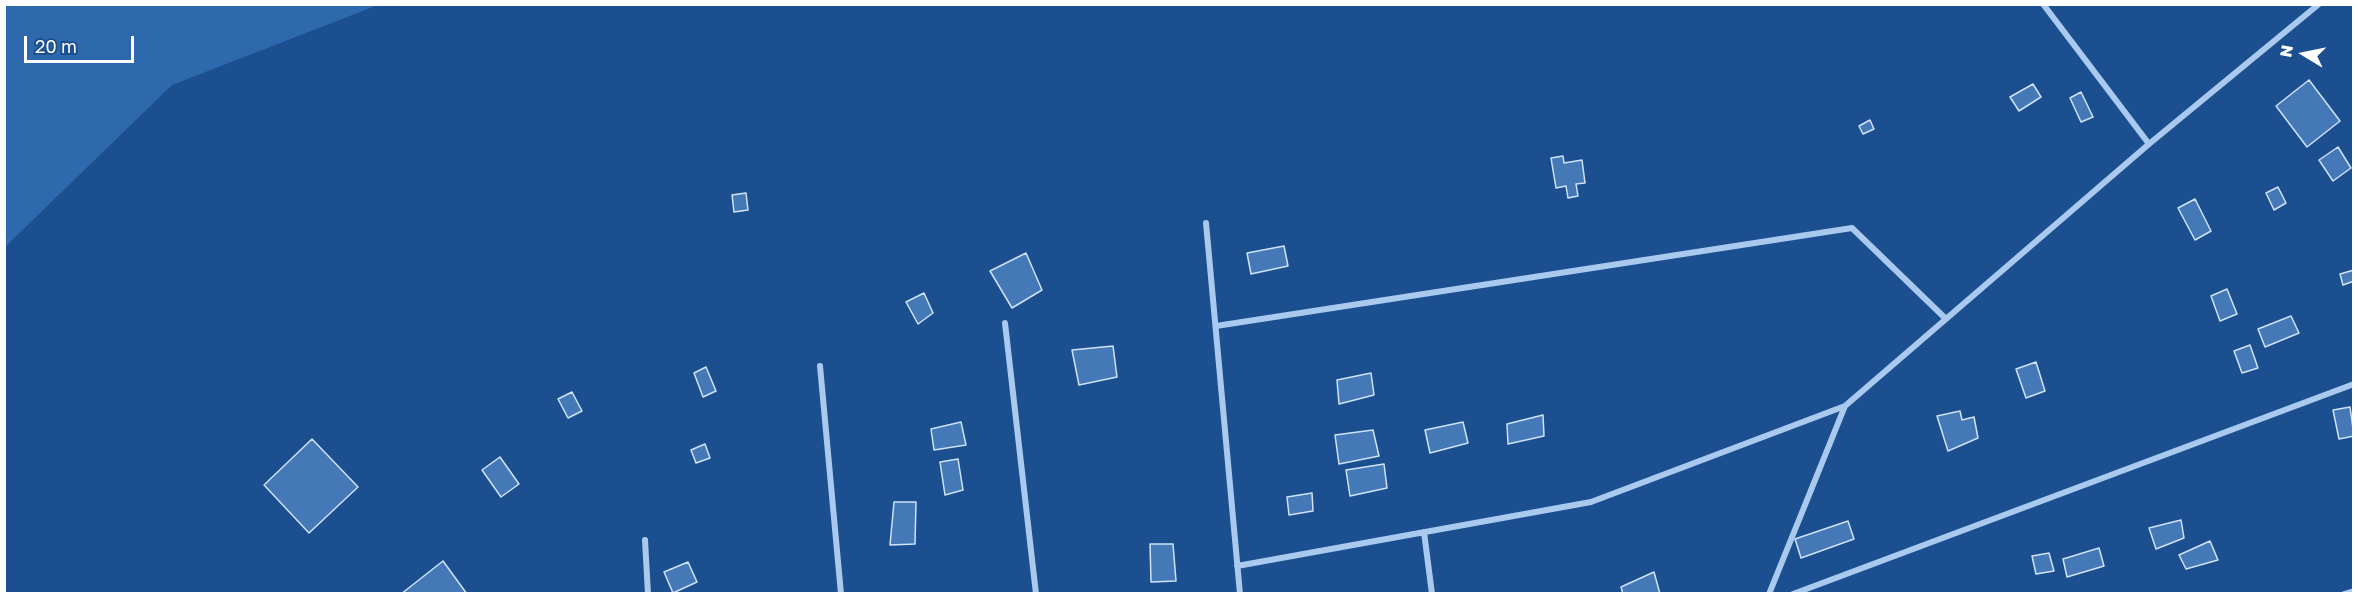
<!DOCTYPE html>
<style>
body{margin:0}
#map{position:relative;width:2358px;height:598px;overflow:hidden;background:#1b4f8f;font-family:"Golos Text",sans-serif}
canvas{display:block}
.frame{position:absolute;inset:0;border:6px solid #fff;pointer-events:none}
.north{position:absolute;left:2274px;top:24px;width:60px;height:60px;-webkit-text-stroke:4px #1b4f8f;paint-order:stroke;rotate:280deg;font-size:16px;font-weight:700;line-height:24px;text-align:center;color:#fff}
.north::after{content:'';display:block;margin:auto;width:21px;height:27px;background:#fff;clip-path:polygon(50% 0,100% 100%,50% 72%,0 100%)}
.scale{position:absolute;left:24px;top:36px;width:110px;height:27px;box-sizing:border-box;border:3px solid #fff;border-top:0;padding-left:8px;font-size:18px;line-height:21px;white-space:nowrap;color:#fff;-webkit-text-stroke:4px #1b4f8f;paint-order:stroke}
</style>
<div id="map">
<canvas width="2358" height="598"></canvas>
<div class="frame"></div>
<div class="north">N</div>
<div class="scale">20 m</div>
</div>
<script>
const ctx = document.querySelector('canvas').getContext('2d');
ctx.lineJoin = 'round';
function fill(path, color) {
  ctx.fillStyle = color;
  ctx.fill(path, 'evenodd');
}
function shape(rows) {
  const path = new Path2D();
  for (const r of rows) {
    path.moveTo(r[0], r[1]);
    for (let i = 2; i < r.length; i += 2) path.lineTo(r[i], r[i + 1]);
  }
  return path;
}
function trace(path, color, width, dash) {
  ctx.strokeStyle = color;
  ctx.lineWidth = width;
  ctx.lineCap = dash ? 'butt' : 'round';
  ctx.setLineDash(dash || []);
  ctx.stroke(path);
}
fill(shape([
 [5,4,378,4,378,5,172,85,5,247]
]), '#2e69ad');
const building = shape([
 [2309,80,2340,121,2307,147,2276,106,2309,80],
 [2033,84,2041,97,2019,111,2010,97,2033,84],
 [2081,92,2093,117,2081,122,2070,98,2081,92],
 [1870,120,1874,129,1863,134,1859,126,1870,120],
 [2338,147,2351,168,2333,181,2319,160,2338,147],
 [1563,156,1564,163,1582,160,1585,183,1576,184,1578,196,1568,198,1566,186,1556,188,1551,158,1563,156],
 [2278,187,2286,203,2274,210,2266,193,2278,187],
 [746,193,748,210,734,212,732,195,746,193],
 [2195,199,2211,231,2195,240,2178,208,2195,199],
 [1284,246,1288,266,1251,274,1247,253,1284,246],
 [1026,253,1042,290,1012,308,990,271,1026,253],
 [2354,270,2354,281,2343,285,2340,274,2354,270],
 [2227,289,2237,314,2220,321,2211,296,2227,289],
 [924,293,933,313,918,324,906,302,924,293],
 [2291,316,2299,333,2265,347,2258,329,2291,316],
 [2250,345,2258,368,2242,373,2234,351,2250,345],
 [1113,346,1117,377,1079,385,1072,350,1113,346],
 [2036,362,2045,391,2026,398,2016,369,2036,362],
 [706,367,716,391,703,397,694,373,706,367],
 [1371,373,1374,395,1339,404,1337,380,1371,373],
 [572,392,582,411,568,418,558,399,572,392],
 [2350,407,2354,436,2339,439,2333,410,2350,407],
 [1960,411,1962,420,1974,417,1978,438,1948,451,1937,416,1960,411],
 [1543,415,1544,436,1508,444,1507,424,1543,415],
 [961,422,966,445,934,450,931,429,961,422],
 [1463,422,1468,443,1430,453,1425,430,1463,422],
 [1373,430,1379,456,1339,464,1335,435,1373,430],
 [312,439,358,487,309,533,264,485,312,439],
 [705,444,710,458,696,463,691,450,705,444],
 [500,457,519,484,501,497,482,470,500,457],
 [958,459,963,490,945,495,940,462,958,459],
 [1384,464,1387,488,1350,496,1346,470,1384,464],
 [1312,493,1313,511,1289,515,1287,497,1312,493],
 [894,502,916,502,915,544,890,545,894,502],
 [2181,520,2184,538,2156,549,2149,528,2181,520],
 [1848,521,1854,539,1801,558,1795,539,1848,521],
 [2210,541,2218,560,2186,569,2179,555,2210,541],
 [1150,544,1173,544,1176,581,1151,582,1150,544],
 [2099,548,2104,566,2067,577,2063,559,2099,548],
 [2049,553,2054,571,2036,574,2032,556,2049,553],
 [443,561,467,594,401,594,443,561],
 [688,562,697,582,673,593,664,572,688,562],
 [1654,572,1660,594,1623,594,1621,587,1654,572]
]);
fill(building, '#4478b7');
trace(building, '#cfe3fa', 1.5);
trace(shape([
 [2043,4,2149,144],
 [1206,223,1240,594],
 [1005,323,1036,594],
 [1216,326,1852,228,1946,319],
 [820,366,841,594],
 [1424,532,1432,594],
 [645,540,648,594],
 [1237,566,1591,502,1845,406],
 [1769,594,1845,406,2149,144,2319,4],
 [1793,594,2354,384],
 [2344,594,2354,591]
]), '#a9c9ee', 6);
</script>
